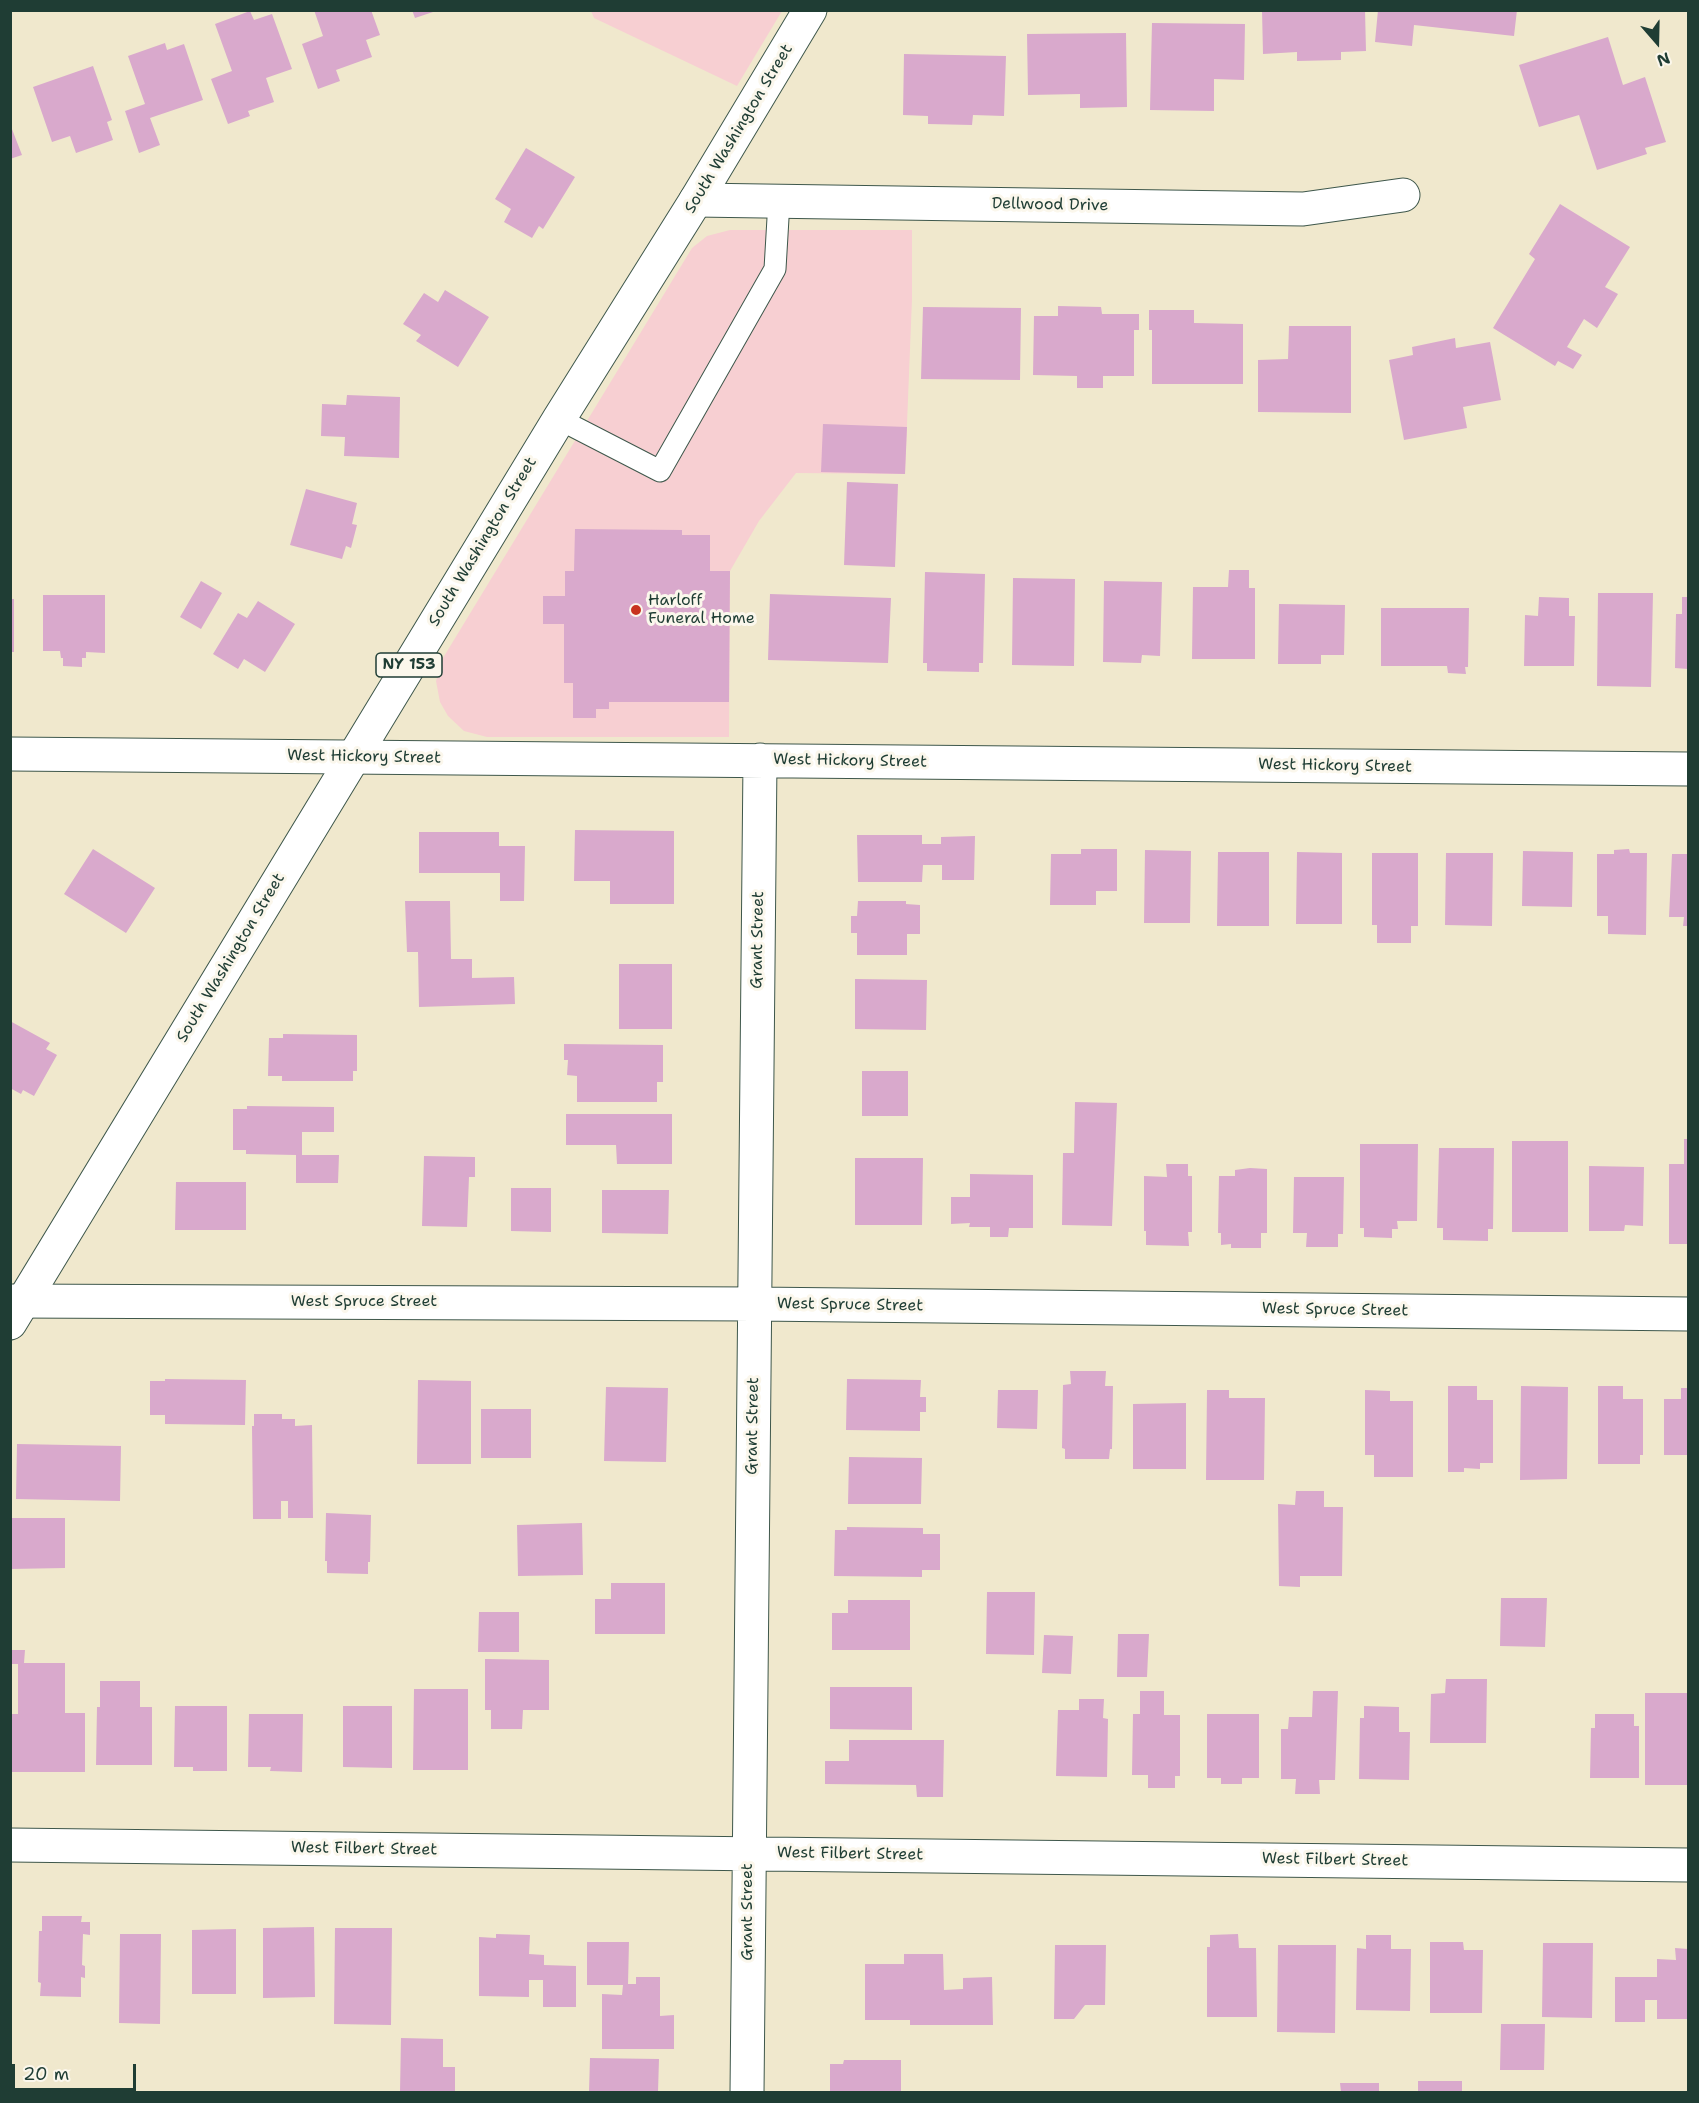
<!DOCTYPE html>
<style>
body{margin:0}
#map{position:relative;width:1699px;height:2103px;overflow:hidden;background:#f0e8cd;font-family:"Shantell Sans",sans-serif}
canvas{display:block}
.frame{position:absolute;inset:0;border:12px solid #1f3d34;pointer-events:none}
.north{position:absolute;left:1627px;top:12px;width:60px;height:60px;-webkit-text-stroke:4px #fbf7ec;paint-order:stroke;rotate:160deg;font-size:16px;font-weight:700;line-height:24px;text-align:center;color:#1f3d34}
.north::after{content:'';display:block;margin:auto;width:21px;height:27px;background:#1f3d34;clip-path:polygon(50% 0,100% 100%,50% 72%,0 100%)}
.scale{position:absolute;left:12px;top:2064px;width:124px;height:27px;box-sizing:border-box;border:3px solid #1f3d34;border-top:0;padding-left:8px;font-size:18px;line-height:21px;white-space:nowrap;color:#1f3d34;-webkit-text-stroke:4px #fbf7ec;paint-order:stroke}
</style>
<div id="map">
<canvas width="1699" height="2103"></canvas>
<div class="frame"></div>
<div class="north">N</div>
<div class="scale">20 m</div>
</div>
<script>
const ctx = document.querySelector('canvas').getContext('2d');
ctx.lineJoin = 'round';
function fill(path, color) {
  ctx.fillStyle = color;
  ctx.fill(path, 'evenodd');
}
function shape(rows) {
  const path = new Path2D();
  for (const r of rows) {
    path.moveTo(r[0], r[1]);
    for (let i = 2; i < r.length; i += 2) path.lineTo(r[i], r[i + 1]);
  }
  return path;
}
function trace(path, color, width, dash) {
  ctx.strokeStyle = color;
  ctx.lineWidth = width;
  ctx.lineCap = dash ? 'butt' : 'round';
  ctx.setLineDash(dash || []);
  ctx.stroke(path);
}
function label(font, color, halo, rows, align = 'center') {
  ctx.font = font + ' "Shantell Sans",sans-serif';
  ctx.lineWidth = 6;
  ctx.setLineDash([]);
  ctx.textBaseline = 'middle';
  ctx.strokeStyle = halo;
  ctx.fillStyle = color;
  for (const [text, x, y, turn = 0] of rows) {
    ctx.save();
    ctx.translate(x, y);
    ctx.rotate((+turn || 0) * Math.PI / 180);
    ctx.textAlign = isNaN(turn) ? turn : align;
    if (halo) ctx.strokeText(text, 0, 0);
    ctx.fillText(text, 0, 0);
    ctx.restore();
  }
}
fill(shape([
 [591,11,591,10,782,11,737,86,594,18],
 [730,230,912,230,912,299,905,474,796,473,759,521,730,571,729,737,487,737,464,731,448,716,440,702,436,681,443,658,692,248,707,236]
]), '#f7cfd2');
fill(shape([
 [314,10,371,10,380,35,366,40,372,57,336,70,340,81,318,89,302,44,323,36],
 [412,10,435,10,436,11,415,18],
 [1262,10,1365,10,1366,51,1341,52,1341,60,1297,61,1297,52,1263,54],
 [1378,10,1517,10,1514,36,1414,25,1412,46,1375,42],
 [250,11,254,20,272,14,292,69,266,78,274,102,248,111,250,116,228,124,211,79,232,71,215,24],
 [1152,23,1245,24,1244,80,1214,79,1214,111,1150,110],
 [1126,33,1127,107,1080,108,1080,94,1028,95,1027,34],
 [1608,37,1623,85,1645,77,1666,142,1645,148,1647,154,1597,170,1579,115,1539,127,1519,65],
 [165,43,167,50,184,44,203,100,150,118,160,145,139,153,125,111,145,104,128,56],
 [904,54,1006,56,1004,116,973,115,972,125,928,124,928,116,903,115],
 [93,66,112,120,107,122,113,140,76,153,70,136,52,142,33,87],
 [10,124,22,155,10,159],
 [526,148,575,177,543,229,539,226,532,238,504,222,511,209,495,199],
 [1560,204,1630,247,1605,287,1618,294,1597,328,1584,319,1567,347,1582,355,1573,369,1558,361,1555,366,1493,328,1535,259,1529,254],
 [445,290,489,317,458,367,416,341,421,335,403,324,424,293,438,302],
 [1058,306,1101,307,1102,314,1139,314,1139,330,1134,330,1134,376,1103,376,1103,388,1077,388,1077,376,1033,375,1034,316,1058,316],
 [923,307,1021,308,1020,380,921,379],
 [1149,310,1194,310,1194,323,1243,324,1243,384,1152,384,1152,330,1149,330],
 [1289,326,1351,326,1351,413,1258,412,1258,360,1288,359],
 [1455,338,1456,348,1490,342,1501,400,1463,407,1467,428,1404,440,1389,360,1413,355,1412,347],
 [347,395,400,397,399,458,344,456,345,437,321,436,322,404,346,405],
 [823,424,907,427,905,474,821,472],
 [847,482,898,484,895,567,844,565],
 [306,489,357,503,352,524,357,525,351,548,346,546,342,559,290,545],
 [575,529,682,530,682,535,710,535,710,571,730,571,729,702,609,702,609,709,596,709,596,718,573,718,573,683,564,683,564,624,543,624,543,596,565,596,565,571,574,571],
 [1229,570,1249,570,1249,588,1255,588,1255,659,1192,659,1193,587,1228,587],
 [925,572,985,574,983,663,979,663,979,672,927,671,927,663,923,663],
 [1013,578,1075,579,1074,666,1012,665],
 [201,581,222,593,201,629,180,617],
 [1104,581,1162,582,1160,656,1142,655,1141,663,1103,662],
 [1598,593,1653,593,1651,687,1597,686],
 [770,594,891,598,888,663,768,660],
 [43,595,105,595,105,653,86,652,86,658,82,658,82,667,63,666,63,658,61,658,60,651,43,651],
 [1539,597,1569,598,1569,616,1575,616,1574,666,1524,666,1525,615,1538,616],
 [1682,597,1688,597,1688,669,1675,668,1676,614,1682,614],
 [10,599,14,599,14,652,10,652],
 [258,601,295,624,265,672,244,659,238,669,213,654,238,613,247,618],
 [1279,604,1345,605,1344,655,1321,655,1321,664,1278,664],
 [1381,608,1469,608,1468,667,1465,667,1466,674,1448,673,1447,666,1381,666],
 [575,830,674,831,674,904,610,904,610,881,574,881],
 [419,832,499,832,499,846,525,846,524,901,500,901,500,873,419,873],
 [857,835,922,835,922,844,941,844,941,837,975,836,974,880,942,880,942,865,923,865,922,882,858,882],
 [93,849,155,888,126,933,64,894],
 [1081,849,1117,849,1117,891,1096,891,1096,905,1050,905,1051,854,1081,854],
 [1629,849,1630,853,1647,853,1646,935,1608,934,1608,916,1597,916,1597,854,1614,854,1614,850],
 [1145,850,1191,851,1190,923,1144,923],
 [1523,851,1573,852,1572,907,1522,906],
 [1218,852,1269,852,1269,926,1217,926],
 [1297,852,1342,853,1342,924,1296,924],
 [1372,853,1418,853,1418,926,1411,926,1411,943,1377,943,1377,925,1372,925],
 [1446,853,1493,853,1492,926,1445,925],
 [1672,854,1688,854,1688,926,1683,926,1684,917,1669,917],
 [405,901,450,901,451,959,472,959,472,978,514,977,515,1004,419,1007,418,952,407,952],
 [858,901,906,901,906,904,920,905,920,934,907,934,907,955,857,955,857,933,851,933,851,916,857,916],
 [619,964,672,964,672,1029,619,1029],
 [855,979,927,980,926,1030,855,1029],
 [10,1021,50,1043,46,1049,57,1055,34,1096,23,1090,21,1094,10,1088],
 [283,1034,357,1035,357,1071,353,1071,353,1081,282,1081,282,1076,268,1076,269,1038,283,1038],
 [564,1044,663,1045,663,1082,657,1082,657,1102,577,1102,577,1076,567,1075,568,1060,564,1060],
 [862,1071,908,1071,908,1116,862,1116],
 [1075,1102,1117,1103,1112,1226,1062,1225,1063,1153,1074,1153],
 [247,1106,334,1107,334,1132,302,1132,302,1155,339,1155,338,1183,296,1183,296,1155,246,1154,246,1150,233,1150,233,1109,247,1109],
 [566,1114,672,1114,672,1164,617,1164,616,1145,566,1145],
 [1684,1139,1688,1139,1688,1244,1669,1244,1669,1164,1684,1164],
 [1512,1141,1568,1141,1568,1232,1512,1232],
 [1360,1144,1418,1144,1417,1221,1397,1221,1398,1229,1392,1229,1392,1238,1364,1237,1364,1228,1360,1228],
 [1439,1148,1494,1148,1493,1229,1488,1229,1488,1241,1443,1240,1443,1228,1437,1228],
 [424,1156,475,1157,475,1177,469,1177,467,1227,422,1226],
 [855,1158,923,1158,922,1225,855,1225],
 [1166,1164,1188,1164,1188,1176,1192,1176,1192,1232,1188,1232,1189,1246,1146,1245,1146,1231,1144,1231,1144,1176,1167,1177],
 [1589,1166,1644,1167,1643,1226,1625,1225,1624,1231,1589,1231],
 [1250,1168,1267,1169,1267,1233,1261,1233,1261,1248,1231,1248,1231,1244,1221,1245,1221,1233,1218,1233,1219,1176,1235,1176,1235,1170],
 [970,1174,1033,1175,1033,1228,1009,1228,1008,1237,990,1237,990,1227,969,1227,970,1223,951,1224,951,1197,970,1197],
 [1294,1177,1344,1177,1343,1234,1338,1234,1338,1247,1306,1247,1307,1233,1293,1233],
 [176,1182,246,1182,246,1230,175,1230],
 [511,1188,551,1188,551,1232,511,1231],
 [602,1190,669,1190,668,1234,602,1233],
 [1070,1371,1106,1371,1105,1386,1113,1386,1112,1449,1110,1449,1109,1459,1065,1459,1065,1449,1062,1448,1063,1385,1071,1384],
 [165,1379,246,1380,245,1425,165,1424,165,1415,150,1415,150,1381,165,1381],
 [847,1379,921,1380,920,1397,926,1397,926,1412,920,1412,920,1431,846,1430],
 [418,1380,471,1381,471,1464,417,1464],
 [1448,1386,1477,1386,1477,1400,1493,1400,1493,1463,1480,1463,1480,1469,1464,1468,1464,1472,1448,1472],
 [1521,1386,1568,1387,1567,1479,1520,1480],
 [1598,1386,1623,1386,1623,1399,1643,1399,1643,1455,1640,1455,1640,1464,1598,1464],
 [606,1387,668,1388,666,1462,604,1461],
 [1681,1388,1688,1388,1688,1455,1664,1455,1664,1399,1681,1399],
 [998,1390,1038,1390,1037,1429,997,1428],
 [1207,1390,1229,1390,1229,1398,1265,1398,1264,1480,1206,1480],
 [1365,1390,1390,1391,1390,1401,1413,1401,1413,1477,1374,1477,1374,1455,1365,1455],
 [1186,1403,1186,1469,1133,1469,1133,1404],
 [481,1409,531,1409,531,1458,481,1458],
 [254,1414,282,1414,282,1419,295,1419,295,1426,312,1425,313,1518,288,1518,288,1501,281,1501,281,1519,253,1519,252,1426,254,1426],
 [17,1444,121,1446,120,1501,16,1499],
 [849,1457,922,1458,921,1504,848,1504],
 [1296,1491,1324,1491,1324,1507,1343,1507,1342,1576,1300,1576,1300,1587,1279,1586,1278,1504,1295,1505],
 [326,1513,371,1515,370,1562,368,1562,368,1574,327,1573,327,1561,325,1561],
 [10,1518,65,1518,65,1568,10,1569],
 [582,1523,583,1575,518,1576,517,1525],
 [847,1527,923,1528,923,1534,940,1534,940,1570,922,1570,922,1577,834,1576,835,1530,847,1530],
 [611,1583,665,1583,665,1634,595,1634,595,1599,611,1599],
 [987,1592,1035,1592,1034,1655,986,1654],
 [1501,1598,1547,1598,1545,1647,1500,1646],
 [848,1600,910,1600,910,1650,832,1650,832,1613,848,1613],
 [479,1612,519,1612,519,1652,478,1652],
 [1118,1634,1149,1634,1147,1677,1117,1677],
 [1044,1635,1073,1636,1071,1674,1042,1673],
 [10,1650,25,1650,24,1663,65,1663,65,1713,85,1713,85,1772,10,1772,10,1714,18,1714,18,1664,10,1664],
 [485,1659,549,1660,549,1710,523,1710,522,1729,491,1729,491,1710,485,1710],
 [1446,1679,1487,1679,1486,1743,1430,1743,1431,1694,1445,1693],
 [100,1681,140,1681,140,1707,152,1707,152,1765,96,1765,97,1707,100,1707],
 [830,1687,912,1687,912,1730,830,1729],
 [414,1689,468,1689,468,1770,413,1770],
 [1140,1691,1164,1691,1164,1715,1180,1715,1180,1776,1175,1776,1175,1788,1148,1788,1148,1775,1132,1775,1133,1714,1140,1714],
 [1313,1691,1338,1691,1335,1780,1319,1780,1320,1794,1295,1794,1296,1779,1281,1779,1281,1729,1288,1729,1289,1717,1312,1717],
 [1645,1693,1688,1693,1688,1785,1645,1785],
 [1079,1699,1104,1699,1103,1718,1108,1719,1107,1777,1056,1776,1058,1710,1079,1710],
 [175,1706,227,1706,227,1771,193,1771,193,1767,174,1767],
 [343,1706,392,1706,392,1768,343,1767],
 [1364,1706,1399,1707,1399,1732,1410,1732,1409,1780,1359,1779,1360,1718,1364,1718],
 [249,1714,303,1714,302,1772,270,1771,271,1767,248,1767],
 [1207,1714,1259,1714,1259,1778,1242,1778,1242,1784,1221,1784,1221,1778,1207,1778],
 [1595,1714,1634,1714,1634,1726,1639,1726,1639,1778,1590,1778,1591,1728,1595,1728],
 [849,1740,944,1740,943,1797,917,1797,916,1785,825,1784,825,1761,849,1761],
 [42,1916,82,1916,81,1922,90,1922,90,1935,83,1934,82,1965,85,1966,85,1978,81,1977,81,1997,40,1996,41,1983,38,1982,39,1931,42,1931],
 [314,1927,315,1997,263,1998,263,1928],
 [335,1928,392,1928,391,2025,334,2024],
 [236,1929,236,1994,192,1994,192,1930],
 [120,1934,161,1934,160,2024,119,2023],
 [496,1934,530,1935,529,1954,544,1955,544,1965,576,1966,576,2007,543,2007,543,1980,529,1980,529,1997,479,1996,479,1937,496,1938],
 [1238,1934,1239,1948,1256,1948,1257,2017,1207,2017,1207,1947,1210,1947,1210,1935],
 [1366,1935,1391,1935,1391,1949,1411,1949,1410,2011,1356,2010,1357,1948,1366,1949],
 [587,1942,629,1942,628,1984,636,1984,636,1977,660,1977,660,2016,674,2015,674,2049,602,2049,602,1994,622,1995,623,1985,587,1985],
 [1430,1942,1463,1942,1464,1950,1483,1950,1482,2013,1430,2013],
 [1543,1943,1593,1943,1592,2018,1542,2017],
 [1055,1945,1106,1945,1105,2005,1085,2005,1074,2019,1054,2019],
 [1278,1945,1336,1945,1335,2033,1277,2032],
 [1675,1948,1688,1949,1688,2019,1657,2019,1657,2000,1645,2000,1645,2022,1615,2022,1615,1977,1657,1977,1657,1959,1676,1960],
 [904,1954,943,1954,944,1990,963,1989,963,1978,992,1977,993,2025,910,2025,910,2020,865,2020,865,1964,904,1964],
 [1501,2024,1545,2024,1544,2070,1500,2070],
 [401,2038,443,2039,443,2067,455,2067,455,2092,400,2092],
 [590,2058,659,2059,658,2092,589,2092],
 [844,2060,901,2060,901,2092,830,2092,830,2064,843,2064],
 [1418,2081,1462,2081,1462,2092,1418,2092],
 [1340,2083,1379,2083,1379,2092,1341,2092]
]), '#d9a9cc');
const lane = shape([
 [559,419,660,471,775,269,779,201]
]);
const street = shape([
 [696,200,1303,209,1403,195],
 [10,754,1688,769],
 [10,1301,755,1304,1688,1314],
 [10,1845,1688,1865],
 [747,2092,760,760]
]);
const primary = shape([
 [10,1323,559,419,696,200,810,10]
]);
trace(lane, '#3e574b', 23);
trace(street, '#3e574b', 35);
trace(primary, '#3e574b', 35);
trace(lane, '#fff', 21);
trace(street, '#fff', 33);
trace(primary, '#fff', 33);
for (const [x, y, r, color] of [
 [636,610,6,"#c8321e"]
]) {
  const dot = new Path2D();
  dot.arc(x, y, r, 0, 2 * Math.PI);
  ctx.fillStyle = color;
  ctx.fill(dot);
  trace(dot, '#fbf7ec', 2);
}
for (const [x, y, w] of [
 [409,665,66]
]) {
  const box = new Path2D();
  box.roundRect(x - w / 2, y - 12, w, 24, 4.5);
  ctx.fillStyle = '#fbf7ec';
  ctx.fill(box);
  trace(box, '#1f3d34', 1.5);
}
label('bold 15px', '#1f3d34', null, [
 ["NY 153",409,665]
]);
label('16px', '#1f3d34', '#fbf7ec', [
 ["South Washington Street",739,129,-59],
 ["Dellwood Drive",1050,205,1],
 ["South Washington Street",483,542,-59],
 ["West Hickory Street",364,757,1],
 ["West Hickory Street",850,761,1],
 ["West Hickory Street",1335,766,1],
 ["Grant Street",758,940,-89],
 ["South Washington Street",231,958,-59],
 ["West Spruce Street",364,1302],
 ["West Spruce Street",850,1305,1],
 ["West Spruce Street",1335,1310,1],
 ["Grant Street",753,1426,-89],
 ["West Filbert Street",364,1849,1],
 ["West Filbert Street",850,1854,1],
 ["West Filbert Street",1335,1860,1],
 ["Grant Street",748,1912,-90]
]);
label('16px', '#1f3d34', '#fbf7ec', [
 ["Harloff",648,601],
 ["Funeral Home",648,619]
], 'left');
</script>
